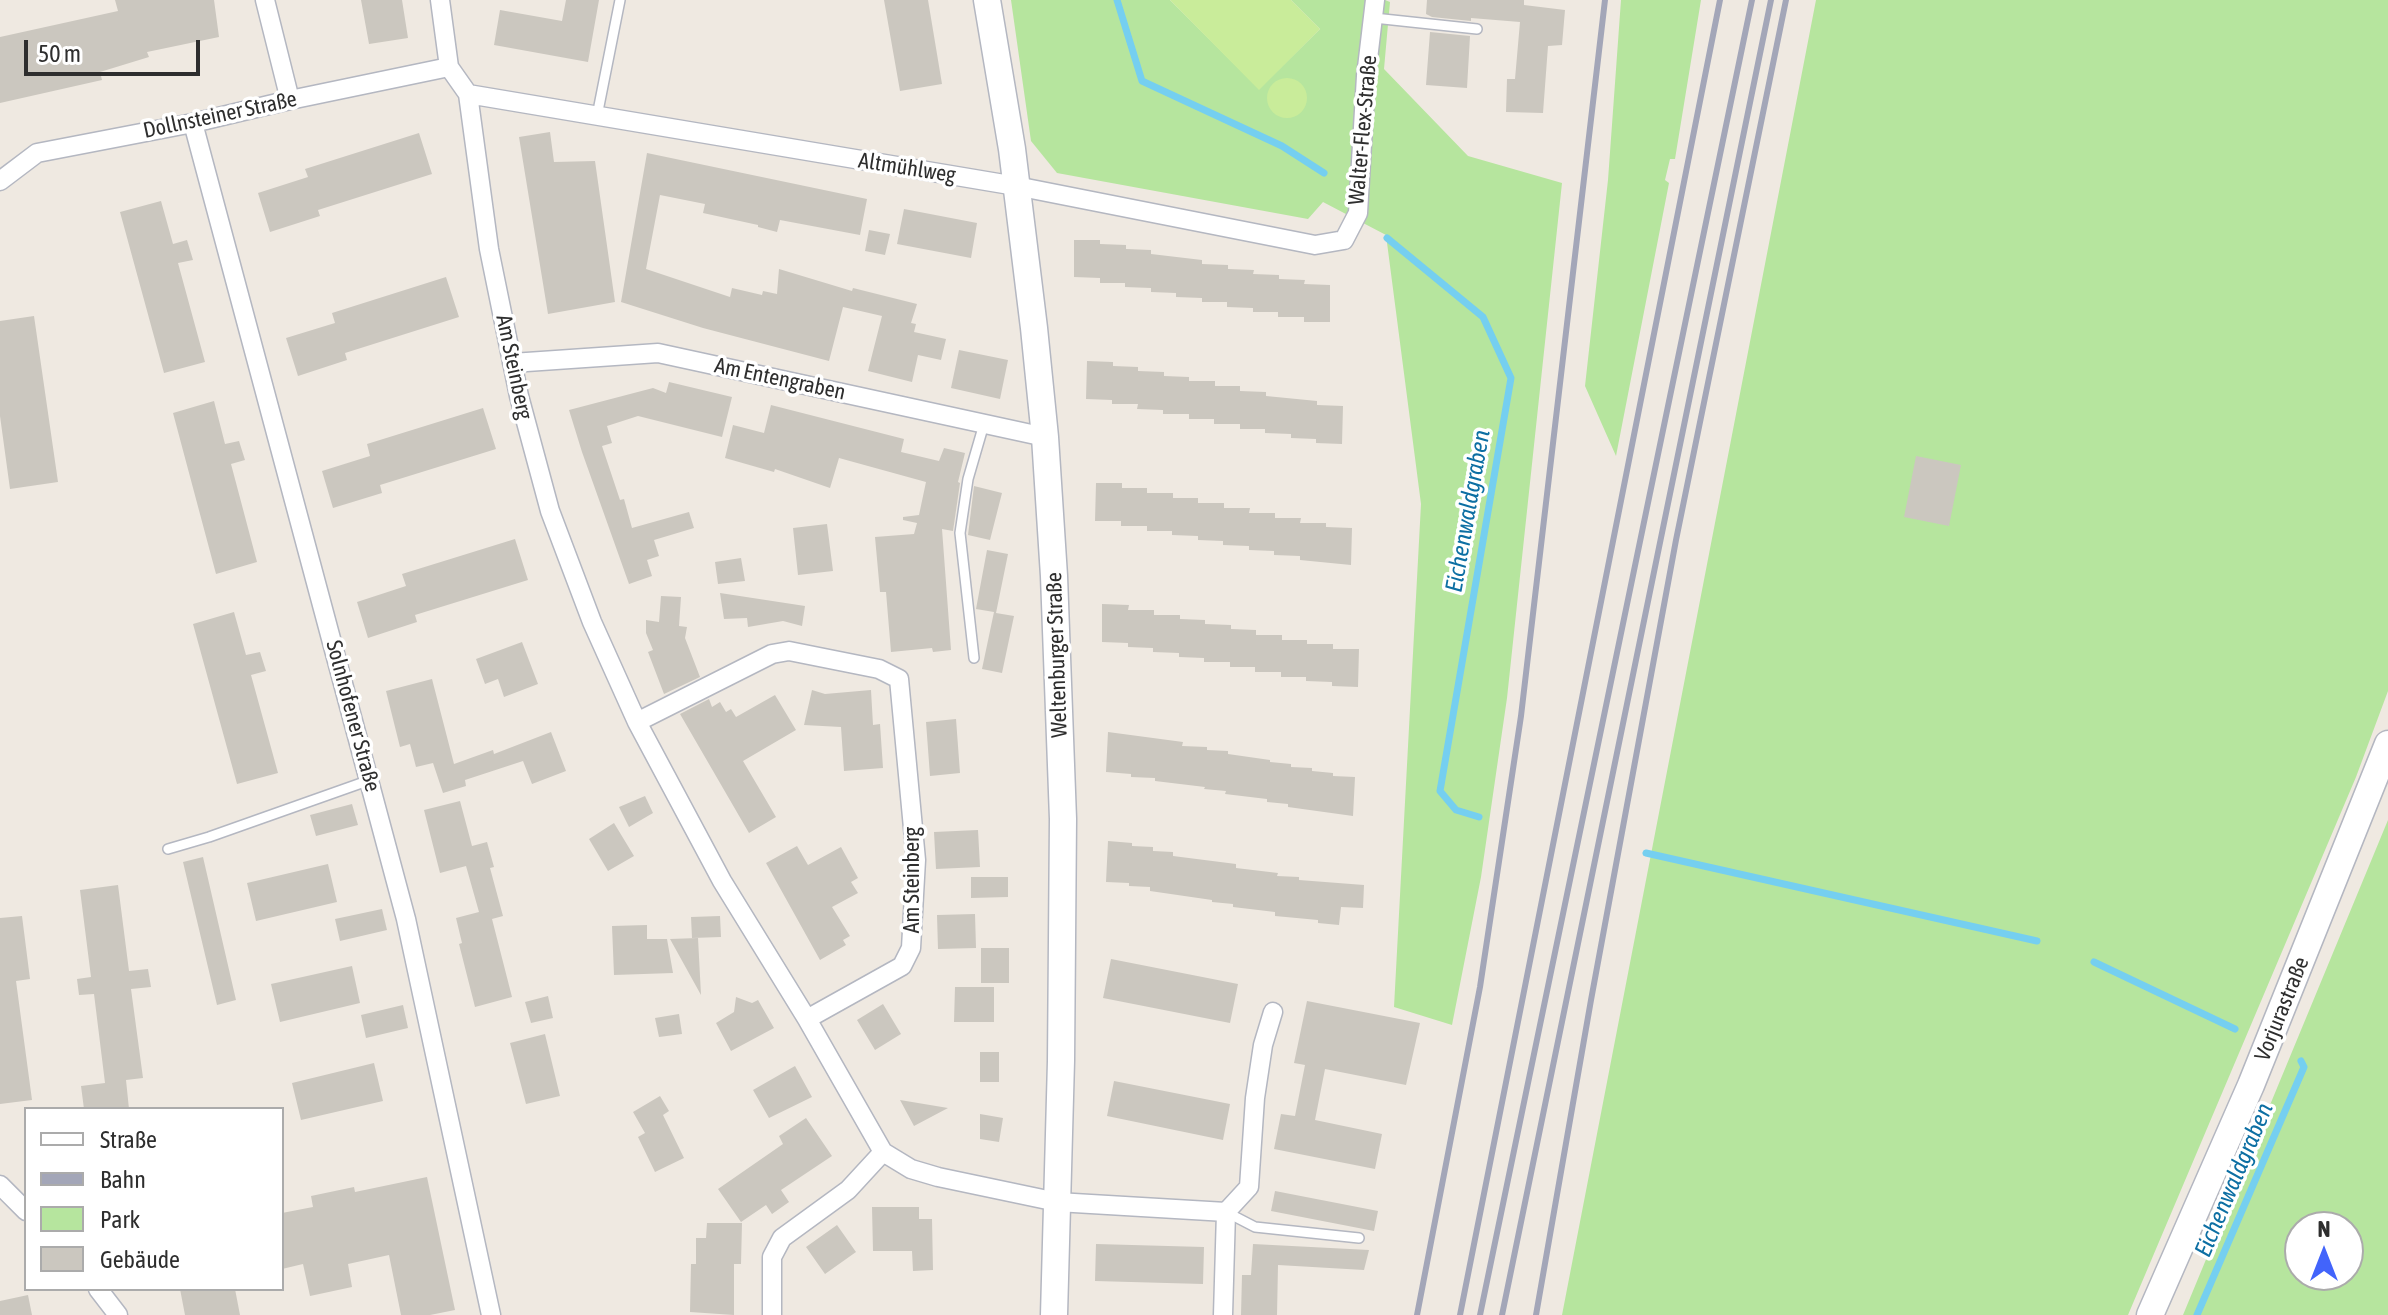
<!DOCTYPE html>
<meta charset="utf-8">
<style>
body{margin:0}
#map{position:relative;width:2388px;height:1315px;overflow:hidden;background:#efe9e1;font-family:"Asap Condensed",sans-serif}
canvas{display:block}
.legend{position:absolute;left:24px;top:1107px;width:260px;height:184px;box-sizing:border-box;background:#fff;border:2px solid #ababab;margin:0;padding:10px 14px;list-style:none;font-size:24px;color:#2e2e2e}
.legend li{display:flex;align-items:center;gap:16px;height:40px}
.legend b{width:40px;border:2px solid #ababab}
.north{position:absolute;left:2284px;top:1211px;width:80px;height:80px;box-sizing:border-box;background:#fff;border:2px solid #ababab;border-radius:50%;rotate:0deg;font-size:22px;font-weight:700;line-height:32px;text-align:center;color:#2e2e2e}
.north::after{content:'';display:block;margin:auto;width:28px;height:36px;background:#4264fb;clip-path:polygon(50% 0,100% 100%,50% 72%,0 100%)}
.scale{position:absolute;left:24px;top:40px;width:176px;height:36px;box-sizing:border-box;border:4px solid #2e2e2e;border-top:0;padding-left:10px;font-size:24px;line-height:28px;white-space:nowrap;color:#2e2e2e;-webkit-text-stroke:6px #fff;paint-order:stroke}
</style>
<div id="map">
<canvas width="2388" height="1315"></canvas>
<ul class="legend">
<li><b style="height:10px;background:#fff"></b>Straße</li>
<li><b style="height:10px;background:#a3a6b8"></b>Bahn</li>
<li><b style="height:22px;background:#b6e59e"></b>Park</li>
<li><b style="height:22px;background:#cbc7bf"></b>Gebäude</li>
</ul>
<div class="north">N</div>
<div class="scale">50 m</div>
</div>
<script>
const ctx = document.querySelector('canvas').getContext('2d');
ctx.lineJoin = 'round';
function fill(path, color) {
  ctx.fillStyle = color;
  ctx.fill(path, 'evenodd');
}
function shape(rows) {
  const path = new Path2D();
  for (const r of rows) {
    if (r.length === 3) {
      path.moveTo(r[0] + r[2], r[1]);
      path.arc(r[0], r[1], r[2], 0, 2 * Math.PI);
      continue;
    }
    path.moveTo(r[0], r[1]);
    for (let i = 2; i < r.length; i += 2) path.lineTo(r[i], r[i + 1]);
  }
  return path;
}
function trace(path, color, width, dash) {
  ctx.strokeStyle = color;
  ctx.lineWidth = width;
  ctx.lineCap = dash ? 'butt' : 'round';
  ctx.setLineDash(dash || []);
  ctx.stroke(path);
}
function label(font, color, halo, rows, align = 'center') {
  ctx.font = font + ' "Asap Condensed",sans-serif';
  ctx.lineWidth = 7;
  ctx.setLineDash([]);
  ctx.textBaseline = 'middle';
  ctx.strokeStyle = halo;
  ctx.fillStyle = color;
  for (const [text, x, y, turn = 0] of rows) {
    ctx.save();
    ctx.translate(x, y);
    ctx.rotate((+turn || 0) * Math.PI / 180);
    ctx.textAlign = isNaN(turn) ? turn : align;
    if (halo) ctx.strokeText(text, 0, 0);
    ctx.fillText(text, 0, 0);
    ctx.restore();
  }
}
fill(shape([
 [1011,0,1170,0,1259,89,1320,29,1291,0,1385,0,1390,2,1384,69,1468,156,1562,183,1507,698,1481,877,1452,1025,1394,1007,1421,504,1386,235,1323,202,1308,219,1057,173,1031,141],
 [1621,0,1701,0,1675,159,1670,159,1665,180,1669,183,1616,456,1585,386,1608,180],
 [1816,0,2388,0,2388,691,2356,777,2128,1315,1562,1315],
 [2388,820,2388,1315,2183,1315],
 [2300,1227,2348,1227,2348,1275,2300,1275]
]), '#b6e59e');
fill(shape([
 [1170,0,1291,0,1320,29,1259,90],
 [1287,98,20]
]), '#c9ec9a');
trace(shape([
 [1117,0,1142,81,1282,146,1324,173],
 [1387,238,1483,317,1511,378,1440,791,1456,810,1479,817],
 [1646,853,2037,941],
 [2094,962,2235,1029],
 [2197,1315,2304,1067,2301,1061]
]), '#75cff0', 7);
fill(shape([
 [115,0,214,0,219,37,147,52,149,57,100,72,102,80,0,103,0,37,118,11],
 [361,0,402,0,408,38,369,44],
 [566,0,599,0,588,62,494,45,500,10,562,21],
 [884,0,928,0,942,84,900,91],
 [1427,0,1524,0,1524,5,1565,10,1562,45,1548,46,1543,113,1506,112,1507,79,1515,79,1520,22,1471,18,1471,21,1432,17,1426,14],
 [1430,32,1470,36,1467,88,1426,85],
 [550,132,554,162,595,161,615,302,548,314,519,137],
 [419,133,432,174,318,210,320,216,270,232,258,193,308,177,305,169],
 [647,153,867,199,860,235,780,220,777,232,758,227,758,225,703,213,705,204,660,195,646,269,730,297,732,288,762,295,763,291,777,294,779,269,852,291,853,288,917,304,911,323,916,324,914,332,946,339,941,360,918,355,912,382,868,371,882,316,843,307,829,361,703,328,621,302],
 [161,201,173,244,187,240,193,260,178,263,205,362,164,373,120,212],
 [904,209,977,223,971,258,897,244],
 [869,230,890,234,885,255,865,251],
 [1074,240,1100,240,1100,244,1126,245,1126,249,1151,250,1151,254,1202,260,1202,264,1228,265,1228,269,1254,270,1253,274,1279,275,1279,279,1305,280,1304,284,1330,285,1330,322,1304,322,1304,317,1278,317,1278,312,1253,312,1253,308,1227,307,1227,302,1202,302,1202,298,1176,297,1176,293,1151,292,1151,288,1125,287,1125,283,1100,283,1100,278,1074,277],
 [446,277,459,317,345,353,347,360,298,376,286,338,335,323,332,313],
 [34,316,58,482,10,489,0,416,0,321],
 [959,350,1008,360,1000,399,951,388],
 [1087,361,1113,362,1113,366,1138,367,1138,371,1164,372,1164,376,1189,377,1189,381,1215,381,1215,386,1240,386,1240,391,1266,392,1266,396,1317,401,1317,405,1343,406,1342,444,1316,443,1316,439,1291,438,1291,434,1265,433,1265,429,1240,429,1240,424,1214,424,1214,419,1189,419,1189,414,1163,414,1163,410,1137,409,1138,404,1112,404,1112,400,1086,399],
 [669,382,732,397,722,437,638,416,607,426,612,443,602,446,620,500,624,499,632,528,689,512,694,528,654,540,659,556,647,560,652,576,629,584,582,452,569,410,653,388,666,393],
 [214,401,225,444,239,441,245,460,231,464,257,562,216,574,173,413],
 [771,405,904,439,901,452,939,461,944,448,965,453,958,482,960,483,953,531,942,529,951,650,933,652,932,648,891,652,886,592,880,592,875,537,914,534,917,523,903,520,903,517,919,515,926,482,839,458,830,488,775,469,774,472,725,458,733,425,764,433],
 [483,408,496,449,380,485,382,493,333,508,322,471,370,456,367,444],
 [1916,456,1961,465,1949,526,1904,517],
 [1096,483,1122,483,1122,488,1147,488,1147,493,1173,493,1173,498,1198,498,1198,503,1224,503,1224,508,1250,508,1249,513,1275,513,1275,518,1301,518,1300,523,1326,523,1326,527,1352,528,1351,565,1300,560,1300,556,1274,555,1274,551,1249,550,1249,546,1223,545,1223,541,1198,540,1198,536,1172,535,1172,531,1147,531,1147,526,1121,526,1121,521,1095,521],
 [974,486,1002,493,990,540,968,535],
 [827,524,833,571,798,575,793,528],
 [515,539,528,580,415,615,417,622,368,638,357,602,406,586,402,574],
 [987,550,1008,554,996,613,1014,616,1002,673,982,669,994,612,976,609],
 [741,558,745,581,718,584,715,562],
 [720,593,805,606,802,626,783,621,748,627,747,618,724,619],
 [661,596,681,597,679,626,687,627,685,638,700,677,664,694,648,652,653,650,646,633,646,620,659,622],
 [1102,604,1129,605,1128,610,1154,610,1154,615,1180,615,1180,619,1205,620,1205,624,1231,625,1231,629,1256,630,1256,635,1282,635,1282,640,1307,640,1307,644,1333,644,1333,649,1359,649,1358,687,1332,686,1332,682,1306,681,1306,677,1281,677,1281,672,1255,672,1255,667,1230,667,1230,662,1204,662,1204,658,1179,657,1179,653,1153,652,1153,648,1128,647,1128,643,1102,642],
 [234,612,246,655,260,652,266,671,251,675,278,773,237,784,193,624],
 [522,642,538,684,504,697,498,679,485,684,476,659],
 [432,679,454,764,493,750,494,754,551,732,566,771,532,784,523,761,465,780,466,786,443,793,433,763,416,767,410,744,400,747,386,691],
 [812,690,825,694,871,690,873,725,880,724,883,768,844,771,841,727,804,725],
 [775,695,796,730,743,761,776,817,749,833,680,714,709,699,712,707,720,702,726,712,731,709,736,717],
 [956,719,960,773,930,776,926,722],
 [1108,732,1183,742,1182,746,1207,747,1207,750,1228,751,1228,754,1270,760,1270,762,1291,764,1291,767,1312,768,1312,771,1333,773,1333,776,1355,777,1353,816,1288,807,1288,804,1267,802,1267,799,1225,794,1226,791,1204,789,1205,787,1155,781,1155,778,1131,777,1131,774,1106,772],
 [645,796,653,813,629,827,619,807],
 [460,801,472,846,487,842,494,867,490,868,503,916,492,919,512,997,475,1007,459,944,462,943,456,918,479,912,466,866,440,873,424,810],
 [352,804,358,825,316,836,310,815],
 [614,823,634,856,608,871,589,839],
 [978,830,980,867,936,869,934,832],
 [1108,841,1132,843,1132,846,1153,847,1153,851,1173,852,1173,856,1236,864,1236,868,1278,873,1277,876,1299,877,1299,880,1364,885,1363,908,1341,907,1339,925,1318,923,1318,920,1275,916,1275,912,1233,907,1233,904,1212,902,1212,900,1150,891,1150,887,1129,886,1129,883,1106,882],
 [797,846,808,865,841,847,858,878,851,882,858,893,832,907,850,936,843,940,846,945,820,960,766,863],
 [203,857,236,1000,217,1005,183,862],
 [328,864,337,902,256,921,247,883],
 [971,877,1008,877,1008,897,971,898],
 [118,885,129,971,148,969,151,987,131,989,143,1078,126,1080,129,1109,84,1109,81,1086,105,1083,94,994,79,995,77,979,91,977,80,890],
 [382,909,387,930,340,941,335,919],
 [975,914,976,948,938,949,937,915],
 [22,916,30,979,16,981,32,1100,0,1104,0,918],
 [720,916,721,937,692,938,691,917],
 [647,925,647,939,667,939,673,973,614,975,612,926],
 [698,938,701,995,670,939],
 [981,948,1009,948,1009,983,981,983],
 [1111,959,1238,984,1230,1023,1103,998],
 [352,966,360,1003,280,1022,271,984],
 [955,987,994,987,994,1022,954,1022],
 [548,996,553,1018,531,1023,525,1002],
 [736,997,752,1003,758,1000,774,1028,731,1051,716,1023,734,1012],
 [1307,1001,1420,1023,1406,1085,1325,1069,1315,1120,1382,1134,1375,1169,1274,1149,1281,1114,1295,1116,1305,1065,1294,1063],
 [883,1004,901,1034,875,1050,857,1020],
 [403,1005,408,1028,366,1038,361,1015],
 [679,1014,682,1034,659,1037,655,1018],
 [545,1034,560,1096,526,1104,510,1043],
 [980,1052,999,1052,999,1082,980,1082],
 [374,1063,383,1101,301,1120,292,1083],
 [795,1066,812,1097,769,1118,753,1090],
 [1114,1081,1230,1104,1223,1140,1107,1116],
 [660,1096,669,1111,663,1115,684,1158,655,1172,638,1137,645,1133,633,1112],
 [900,1100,948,1108,914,1126],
 [980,1114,1003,1118,999,1142,980,1139],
 [806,1118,832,1156,781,1190,789,1202,772,1214,766,1205,741,1222,718,1189,783,1144,779,1136],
 [427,1177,455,1310,430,1315,401,1315,389,1255,348,1264,352,1287,310,1296,303,1264,282,1269,282,1213,313,1207,311,1196,354,1187,355,1192],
 [1275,1191,1378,1211,1374,1231,1271,1211],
 [872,1207,919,1207,919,1219,932,1219,933,1270,913,1271,912,1251,873,1251],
 [707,1223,742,1223,741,1264,734,1264,734,1315,690,1312,691,1264,696,1264,696,1238,706,1238],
 [837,1225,856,1252,825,1274,806,1247],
 [1096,1244,1204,1247,1203,1284,1095,1281],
 [1253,1244,1369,1250,1364,1270,1278,1265,1277,1315,1241,1315,1242,1275,1251,1275],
 [180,1289,235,1289,240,1315,185,1315],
 [28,1295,32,1315,0,1315,0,1301]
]), '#cbc7bf');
const lane = shape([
 [1374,18,1477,29],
 [597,116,620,0],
 [974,658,960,533,968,479,984,424],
 [168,849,209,837,370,780],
 [1226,1212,1255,1227,1359,1238]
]);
const street = shape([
 [265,0,290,100],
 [440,0,449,67,468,94,489,249,519,396,550,511,592,622,637,722,722,881,807,1019,883,1152,911,1169,938,1177,1057,1202,1226,1212],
 [468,94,1016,186,1315,245,1344,240,1358,213,1366,76,1375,0],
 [193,123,406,919,491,1315],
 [0,181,37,153,193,123,290,100,449,67],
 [512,363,658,353,1045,437],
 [637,722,772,654,789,651,879,669,899,679,916,860,911,948,902,966,807,1019],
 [0,1185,26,1211],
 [98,1289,118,1315],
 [772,1315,772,1257,782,1238,848,1190,883,1152],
 [1223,1315,1226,1212,1249,1187,1255,1098,1263,1045,1273,1012]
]);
const secondary = shape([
 [987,0,1012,149,1034,328,1045,437,1054,576,1063,819,1061,1061,1054,1315],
 [2150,1315,2251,1085,2388,744]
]);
trace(lane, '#b4b7c1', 12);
trace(street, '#b4b7c1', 21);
trace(secondary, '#b4b7c1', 29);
trace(lane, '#fff', 9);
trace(street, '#fff', 18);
trace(secondary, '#fff', 26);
trace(shape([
 [1417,1315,1480,987,1521,716,1605,0],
 [1460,1315,1720,0],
 [1480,1315,1752,0],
 [1502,1315,1771,0],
 [1536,1315,1591,1000,1676,540,1786,0]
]), '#a3a6b8', 6);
label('22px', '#2e2e2e', '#fff', [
 ["Dollnsteiner Straße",220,115,-12],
 ["Walter-Flex-Straße",1363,130,-85],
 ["Altmühlweg",907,168,9],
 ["Am Steinberg",514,367,78],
 ["Am Entengraben",780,379,12],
 ["Weltenburger Straße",1057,655,-92],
 ["Solnhofener Straße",353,716,75],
 ["Am Steinberg",912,880,-90],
 ["Vorjurastraße",2282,1009,-68]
]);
label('italic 24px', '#0d6fa3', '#fff', [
 ["Eichenwaldgraben",1468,511,-80],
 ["Eichenwaldgraben",2234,1180,-67]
]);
</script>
